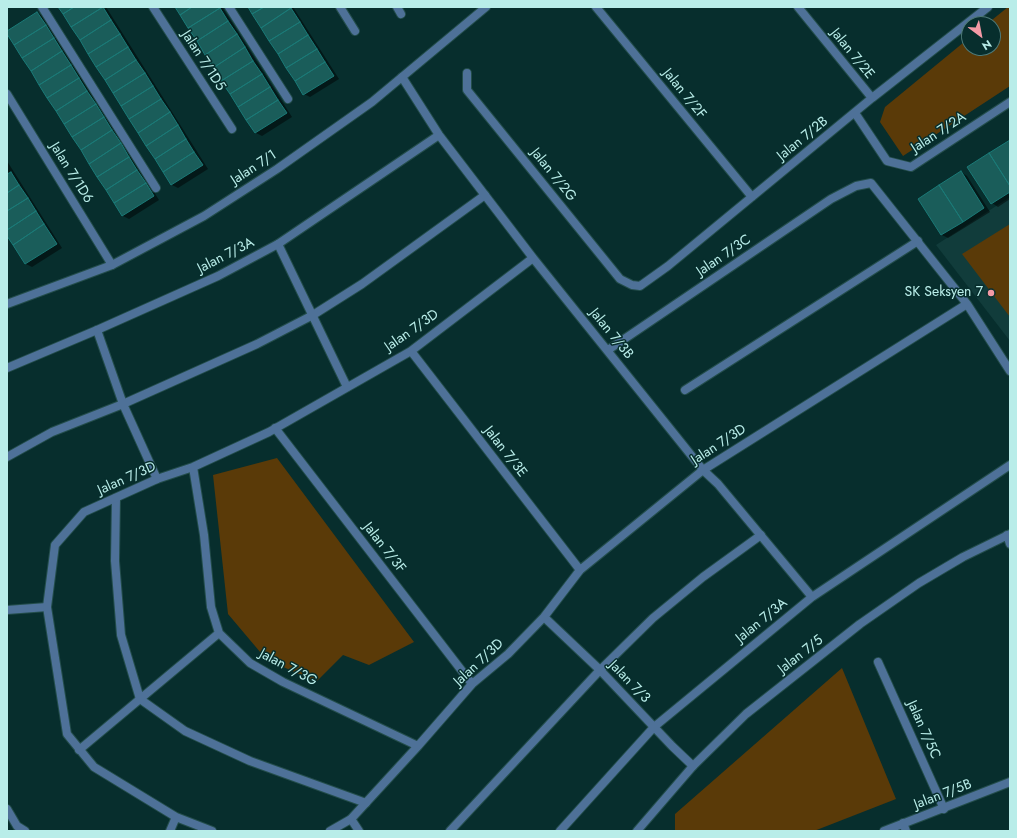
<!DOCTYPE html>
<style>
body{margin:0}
#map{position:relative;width:1017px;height:838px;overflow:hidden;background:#072e2d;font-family:Jost,sans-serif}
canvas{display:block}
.frame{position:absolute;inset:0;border:8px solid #b9ede9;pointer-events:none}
.north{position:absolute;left:961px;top:16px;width:40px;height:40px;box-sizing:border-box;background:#072e2d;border:1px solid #4e7a78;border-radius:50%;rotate:148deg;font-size:11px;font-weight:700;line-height:16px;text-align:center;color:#b9ede9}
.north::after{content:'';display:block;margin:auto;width:14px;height:18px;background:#f49aa6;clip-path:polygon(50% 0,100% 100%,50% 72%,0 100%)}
</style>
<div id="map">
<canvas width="1017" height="838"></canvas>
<div class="frame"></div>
<div class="north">N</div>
</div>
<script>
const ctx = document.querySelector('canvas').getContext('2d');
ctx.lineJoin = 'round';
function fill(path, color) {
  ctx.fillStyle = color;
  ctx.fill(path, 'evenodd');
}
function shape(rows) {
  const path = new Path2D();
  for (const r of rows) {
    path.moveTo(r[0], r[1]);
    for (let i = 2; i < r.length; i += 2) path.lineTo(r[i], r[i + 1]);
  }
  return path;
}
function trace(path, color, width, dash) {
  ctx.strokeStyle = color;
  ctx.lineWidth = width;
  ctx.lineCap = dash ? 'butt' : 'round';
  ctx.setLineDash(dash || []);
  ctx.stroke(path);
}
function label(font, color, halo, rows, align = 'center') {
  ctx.font = font + ' Jost,sans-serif';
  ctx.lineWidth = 3;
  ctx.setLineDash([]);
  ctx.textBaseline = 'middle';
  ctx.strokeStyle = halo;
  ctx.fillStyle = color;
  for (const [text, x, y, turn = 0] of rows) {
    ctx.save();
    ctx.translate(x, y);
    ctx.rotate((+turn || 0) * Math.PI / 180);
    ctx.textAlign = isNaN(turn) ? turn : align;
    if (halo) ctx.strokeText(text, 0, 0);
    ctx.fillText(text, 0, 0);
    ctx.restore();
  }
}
fill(shape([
 [1010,197,1010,341,936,245]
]), '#113c3b');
fill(shape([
 [1008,7,1010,7,1010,86,903,156,880,122,885,107,969,38,969,48,993,48,993,24,987,24],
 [1010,224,1010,317,962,254],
 [277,458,414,642,369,665,343,655,316,682,266,659,228,614,213,475],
 [842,668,896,799,814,831,675,831,675,814]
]), '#5a3a08');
fill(shape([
 [60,7,106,7,208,169,178,188,172,185],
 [176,7,222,7,292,117,262,136,256,133],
 [249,7,293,7,339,79,310,97,304,94],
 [37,13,43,16,159,200,129,219,123,216,7,32],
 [1010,141,1010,199,998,207,992,203],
 [7,161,62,248,32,267,26,264,7,234],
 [961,172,967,176,990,212,948,238,942,235,919,199]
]), '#0007');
const building = shape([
 [58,7,74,7,63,14,58,7],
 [74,7,103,7,71,27,63,14,74,7],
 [103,7,111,20,80,40,71,27,103,7],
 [175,7,192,7,180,15,175,7],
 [192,7,219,7,220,8,188,28,180,15,192,7],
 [248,7,264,7,252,14,248,7],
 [264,7,290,7,291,8,261,28,252,14,264,7],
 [220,8,228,21,197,41,188,28,220,8],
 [291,8,300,22,269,41,261,28,291,8],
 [37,12,46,25,14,45,7,34,7,31,37,12],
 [111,20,120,34,88,54,80,40,111,20],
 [228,21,237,34,205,55,197,41,228,21],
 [300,22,308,35,278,54,269,41,300,22],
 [46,25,54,38,22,58,14,45,46,25],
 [120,34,128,47,96,67,88,54,120,34],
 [237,34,245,47,213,68,205,55,237,34],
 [308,35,317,49,286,68,278,54,308,35],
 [54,38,62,51,31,71,22,58,54,38],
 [128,47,136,60,105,80,96,67,128,47],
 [245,47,253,61,221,81,213,68,245,47],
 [317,49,325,62,295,81,286,68,317,49],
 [62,51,71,65,39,85,31,71,62,51],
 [136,60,145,73,113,93,105,80,136,60],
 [253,61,262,74,230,94,221,81,253,61],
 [325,62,334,76,303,95,295,81,325,62],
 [71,65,79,78,47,98,39,85,71,65],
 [145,73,153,86,121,106,113,93,145,73],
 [262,74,270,87,238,107,230,94,262,74],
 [79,78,87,91,56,111,47,98,79,78],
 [153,86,161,99,129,119,121,106,153,86],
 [270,87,278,100,246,120,238,107,270,87],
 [87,91,96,104,64,124,56,111,87,91],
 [161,99,170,112,138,133,129,119,161,99],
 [278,100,287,113,255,133,246,120,278,100],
 [96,104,104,117,72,137,64,124,96,104],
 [170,112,178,125,146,146,138,133,170,112],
 [104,117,112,130,81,150,72,137,104,117],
 [178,125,186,139,155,159,146,146,178,125],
 [112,130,121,143,89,164,81,150,112,130],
 [186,139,194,152,163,172,155,159,186,139],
 [1010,140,1010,186,989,153,1010,140],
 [121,143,129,157,97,177,89,164,121,143],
 [194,152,203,165,171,185,163,172,194,152],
 [989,153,1010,186,1010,192,991,204,967,167,989,153],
 [129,157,137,170,106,190,97,177,129,157],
 [137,170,146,183,114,203,106,190,137,170],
 [961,171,984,208,963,222,939,185,961,171],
 [11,172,19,185,7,193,7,174,11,172],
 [146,183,154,196,122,216,114,203,146,183],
 [19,185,28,198,7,211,7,193,19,185],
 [939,185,963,222,941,235,918,199,939,185],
 [28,198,36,211,7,230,7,211,28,198],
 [36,211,44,224,13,245,7,236,7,230,36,211],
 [44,224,57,244,25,264,13,245,44,224]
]);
fill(building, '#1a5d5a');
trace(building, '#1a7a77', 1);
const service = shape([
 [42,7,156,188],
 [229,7,288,99],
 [278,244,347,387],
 [97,330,123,404,157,479],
 [685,390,918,241],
 [7,457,52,432,123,404,257,344,313,315,362,284,485,195],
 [116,498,115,561,121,635,140,699,185,731,250,761,366,803],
 [7,610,47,607],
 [7,809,17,826,25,831],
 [351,819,359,831],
 [450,831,600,670,653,618,703,577,761,535]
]);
const minor = shape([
 [153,7,232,129],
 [340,7,355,31],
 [397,7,401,14],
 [596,7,752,197],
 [798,7,872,98],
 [467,73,467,90,620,279,632,285,640,286,668,266,872,98,988,7],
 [402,77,439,135,533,258,703,470,718,484,812,597],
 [7,94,112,265],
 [855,113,887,161,911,167,1010,102],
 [608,350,831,199,856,186,871,183,967,304,1010,371],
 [411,351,580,570],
 [7,368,97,330,218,276,278,244,439,135],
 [275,428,472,684],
 [193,467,204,535,211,607,219,633,250,663,283,682,418,746],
 [1007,535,1010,544],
 [544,617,600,670,672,746,693,766],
 [878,662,944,809],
 [79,750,219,633],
 [903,823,906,831],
 [170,831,176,817],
 [212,831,176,817,94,767,67,734,47,607,55,545,84,512,157,479,193,467,269,432,411,351,533,258],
 [330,831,351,819,418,746,472,684,508,654,544,617,580,570,703,470,967,304],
 [560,831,654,727,812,597,1010,465],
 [884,831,1010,782]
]);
const tertiary = shape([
 [7,304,112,265,204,216,277,169,372,102,486,7],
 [637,831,693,766,746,714,860,624,919,583,963,557,1010,534]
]);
trace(service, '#234d4b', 10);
trace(minor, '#234d4b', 10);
trace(tertiary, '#234d4b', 10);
trace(service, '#4e7198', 8);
trace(minor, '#4e7198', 8);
trace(tertiary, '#4e7198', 8);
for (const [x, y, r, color] of [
 [991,293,4,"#f49aa6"]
]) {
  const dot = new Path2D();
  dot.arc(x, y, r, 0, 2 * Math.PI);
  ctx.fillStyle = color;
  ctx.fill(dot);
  trace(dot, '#072e2d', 1.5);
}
label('14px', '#b9ede9', '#072e2d', [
 ["Jalan 7/2E",852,54,51],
 ["Jalan 7/1D5",203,61,57],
 ["Jalan 7/2F",684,94,51],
 ["Jalan 7/2A",939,133,-33],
 ["Jalan 7/2B",803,139,-39],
 ["Jalan 7/1",254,168,-33],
 ["Jalan 7/1D6",71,173,58],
 ["Jalan 7/2G",553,175,51],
 ["Jalan 7/3A",226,256,-27],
 ["Jalan 7/3C",724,256,-34],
 ["Jalan 7/3D",412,331,-35],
 ["Jalan 7/3B",611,334,51],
 ["Jalan 7/3D",719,445,-33],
 ["Jalan 7/3E",505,452,52],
 ["Jalan 7/3D",127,479,-24],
 ["Jalan 7/3F",384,548,52],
 ["Jalan 7/3A",762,621,-39],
 ["Jalan 7/5",801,655,-38],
 ["Jalan 7/3D",479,663,-43],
 ["Jalan 7/3G",288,668,28],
 ["Jalan 7/3",629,682,46],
 ["Jalan 7/5C",923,730,66],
 ["Jalan 7/5B",943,795,-21]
]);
label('14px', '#b9ede9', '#072e2d', [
 ["SK Seksyen 7",983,293]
], 'right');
</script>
